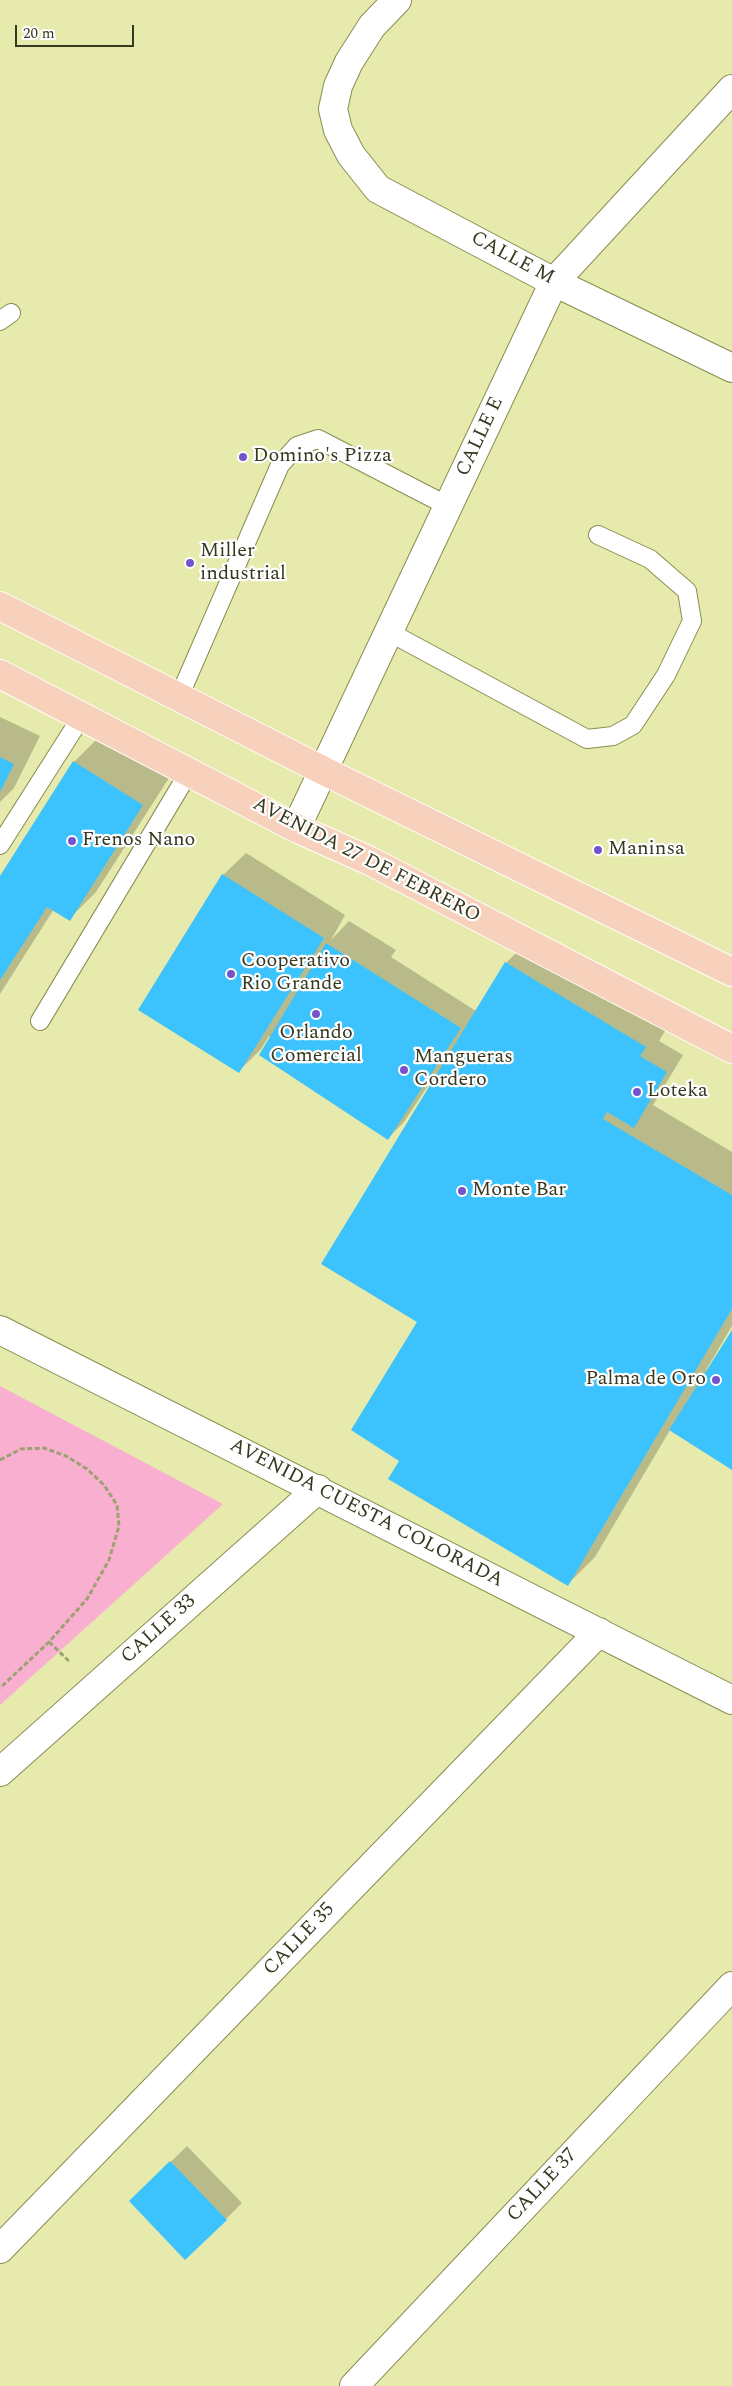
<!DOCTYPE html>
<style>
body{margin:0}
#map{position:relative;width:732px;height:2386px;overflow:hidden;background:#e6eaac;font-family:Spectral,serif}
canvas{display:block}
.scale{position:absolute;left:15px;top:25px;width:119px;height:22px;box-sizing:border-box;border:2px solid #36381f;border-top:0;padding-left:6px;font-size:15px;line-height:18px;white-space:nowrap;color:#36381f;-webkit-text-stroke:4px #fff;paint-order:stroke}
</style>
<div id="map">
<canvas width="732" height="2386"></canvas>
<div class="scale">20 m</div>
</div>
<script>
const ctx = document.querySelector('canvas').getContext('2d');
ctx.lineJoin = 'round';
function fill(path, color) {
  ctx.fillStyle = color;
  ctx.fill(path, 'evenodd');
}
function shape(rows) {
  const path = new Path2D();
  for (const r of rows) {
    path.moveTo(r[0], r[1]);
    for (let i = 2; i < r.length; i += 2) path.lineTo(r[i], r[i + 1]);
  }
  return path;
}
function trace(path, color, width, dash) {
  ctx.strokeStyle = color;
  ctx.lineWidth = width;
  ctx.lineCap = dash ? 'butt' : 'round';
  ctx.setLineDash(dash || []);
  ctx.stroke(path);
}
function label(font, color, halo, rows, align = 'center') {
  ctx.font = font + ' Spectral,serif';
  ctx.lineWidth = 4.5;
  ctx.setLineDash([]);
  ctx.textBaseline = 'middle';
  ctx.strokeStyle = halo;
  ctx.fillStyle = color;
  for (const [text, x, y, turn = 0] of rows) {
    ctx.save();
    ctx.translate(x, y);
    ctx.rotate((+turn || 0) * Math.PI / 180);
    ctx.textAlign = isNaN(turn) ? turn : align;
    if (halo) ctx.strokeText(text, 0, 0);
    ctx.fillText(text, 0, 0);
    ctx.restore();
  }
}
fill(shape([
 [0,1386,223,1504,0,1705]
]), '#f9b0d0');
fill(shape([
 [0,717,40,736,14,788,0,802],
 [101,735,169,778,96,892,69,919,54,909,0,994,0,878,74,762],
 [246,853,345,915,331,940,349,921,396,950,391,957,476,1011,506,963,533,936,672,1019,659,1041,683,1055,653,1105,732,1152,732,1326,706,1370,708,1371,732,1333,732,1468,670,1430,595,1557,568,1584,401,1461,418,1322,433,1082,431,1081,404,1122,388,1138,269,1036,261,1049,239,1071,223,875],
 [187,2146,242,2203,226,2219,147,2185]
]), '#0003');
fill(shape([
 [0,757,14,764,0,792],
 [73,761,143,805,70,921,47,907,0,980,0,876],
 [222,874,324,938,239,1073,138,1010],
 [326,943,461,1028,388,1140,259,1055],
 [505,962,646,1047,640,1056,667,1072,634,1128,607,1112,603,1119,732,1195,732,1309,568,1586,388,1479,399,1461,351,1430,417,1322,321,1264],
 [732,1330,732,1470,669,1430],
 [170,2161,227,2220,185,2260,129,2201]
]), '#3cc2fc');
const service = shape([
 [0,321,11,313],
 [389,632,587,739,613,736,633,725,666,675,692,621,687,591,650,559,598,535],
 [179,697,280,465,297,446,318,439,448,506],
 [0,845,82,716],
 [40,1021,189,772]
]);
const minor = shape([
 [397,0,372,26,349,62,338,86,333,109,338,130,351,155,378,189,554,282,732,368],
 [296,828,554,282,732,89],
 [0,1330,732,1700],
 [0,1772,318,1489],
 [0,2249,599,1632],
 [354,2386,732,1986]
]);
const primary = shape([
 [0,606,324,771,732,972],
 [0,674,296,828,370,861,732,1049]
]);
trace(service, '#898d52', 20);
trace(minor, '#898d52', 30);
trace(primary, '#fff', 30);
trace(shape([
 [0,1460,21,1449,44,1448,66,1456,87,1469,104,1485,117,1505,119,1526,109,1560,87,1599,49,1642,0,1688],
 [49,1642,70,1662]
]), '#9da072', 3, [5, 2.5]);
trace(service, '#fff', 18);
trace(minor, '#fff', 28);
trace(primary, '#f7d1bb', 28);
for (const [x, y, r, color] of [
 [243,457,5,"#7453cd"],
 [190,563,5,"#7453cd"],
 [72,841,5,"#7453cd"],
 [598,850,5,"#7453cd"],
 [231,974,5,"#7453cd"],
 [316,1014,5,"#7453cd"],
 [404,1070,5,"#7453cd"],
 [637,1092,5,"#7453cd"],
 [462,1191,5,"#7453cd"],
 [716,1380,5,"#7453cd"]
]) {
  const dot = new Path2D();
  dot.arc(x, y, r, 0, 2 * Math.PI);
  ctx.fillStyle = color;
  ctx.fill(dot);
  trace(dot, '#fff', 2);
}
label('20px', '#36381f', '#fff', [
 ["CALLE M",512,259,28],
 ["CALLE E",481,437,-65],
 ["AVENIDA 27 DE FEBRERO",366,861,27],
 ["AVENIDA CUESTA COLORADA",366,1514,27],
 ["CALLE 33",159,1630,-42],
 ["CALLE 35",300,1940,-46],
 ["CALLE 37",543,2186,-47]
]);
label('20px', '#36381f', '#fff', [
 ["Domino's Pizza",253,457],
 ["Miller",200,552],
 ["industrial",200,575],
 ["Frenos Nano",82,841],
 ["Maninsa",608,850],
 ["Cooperativo",241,962],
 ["Rio Grande",241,985],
 ["Orlando",316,1034,"center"],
 ["Comercial",316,1057,"center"],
 ["Mangueras",414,1058],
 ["Cordero",414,1081],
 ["Loteka",647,1092],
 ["Monte Bar",472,1191],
 ["Palma de Oro",706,1380,"right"]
], 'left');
</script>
